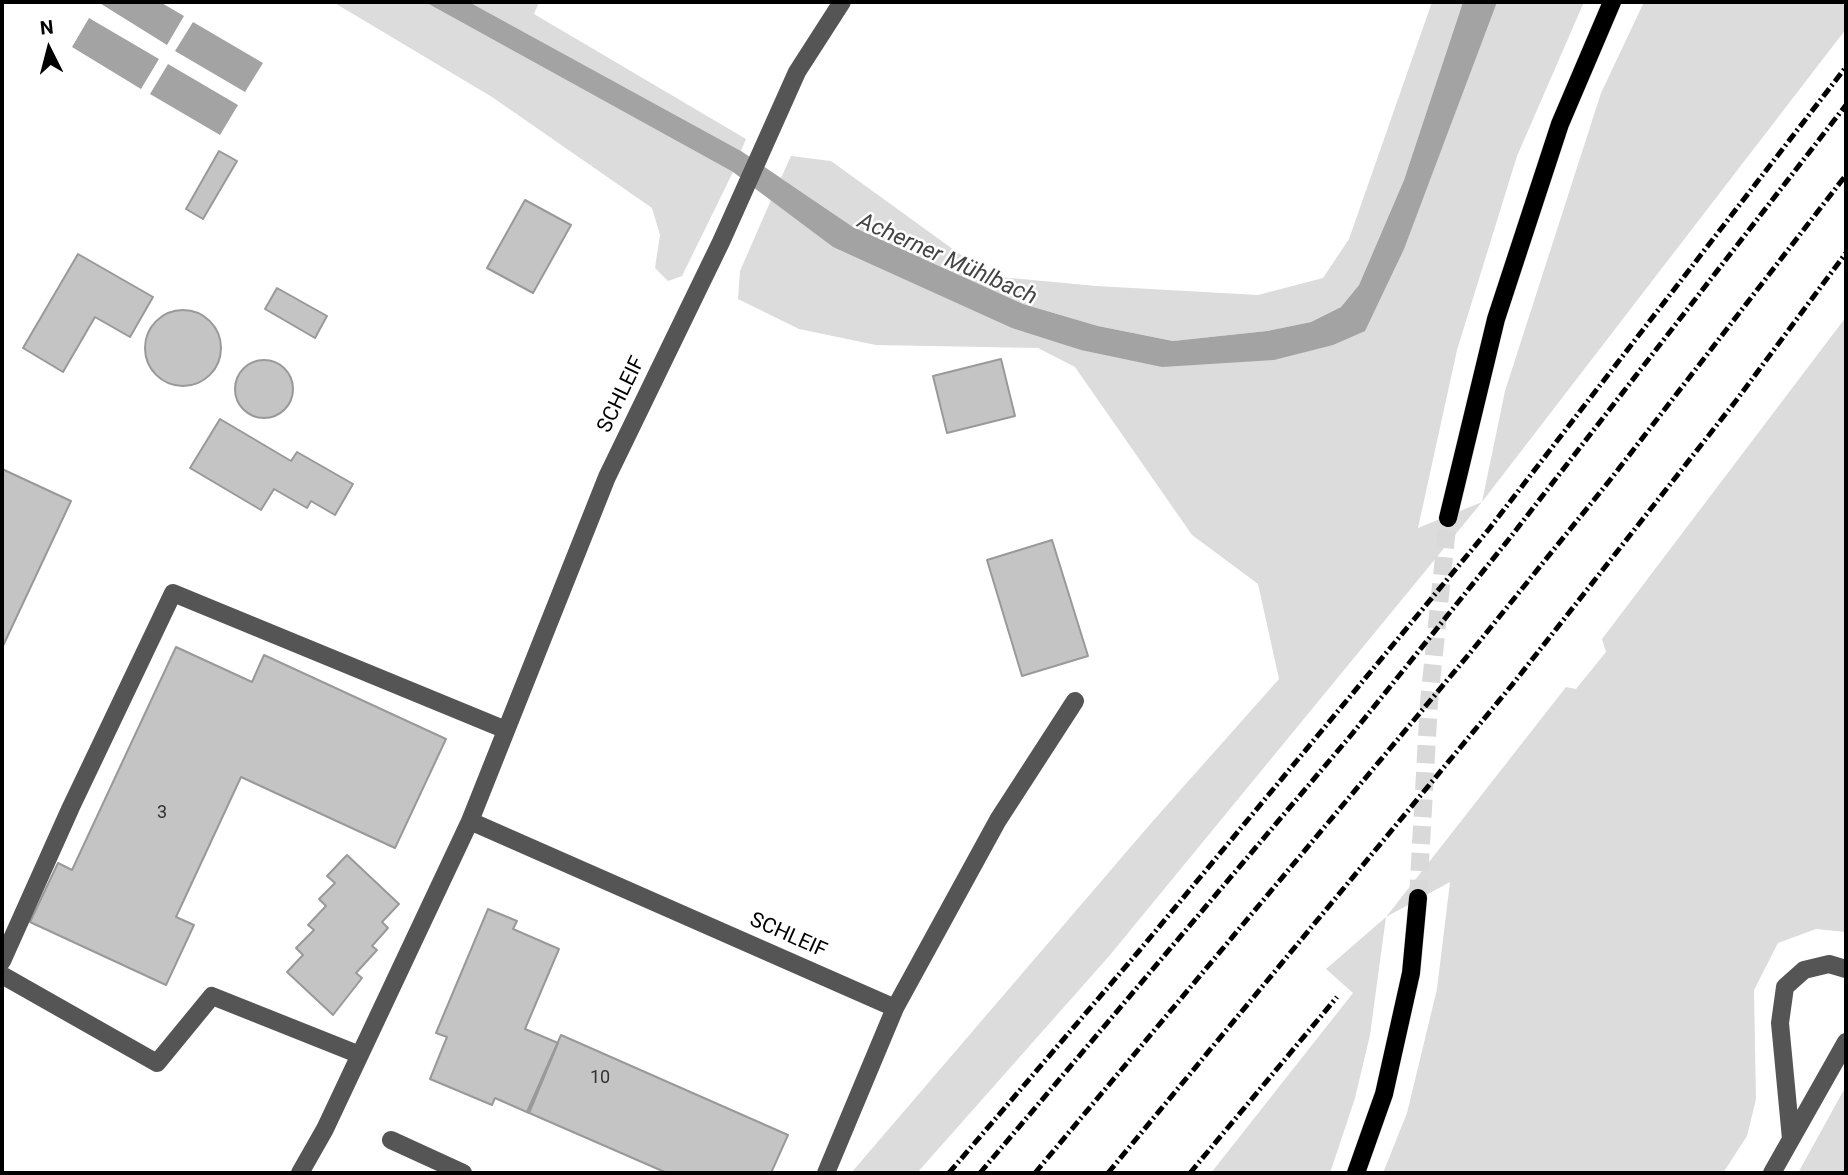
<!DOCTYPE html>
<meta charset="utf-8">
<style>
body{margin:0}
#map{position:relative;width:1848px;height:1175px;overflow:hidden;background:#fff;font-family:Roboto,sans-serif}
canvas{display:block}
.frame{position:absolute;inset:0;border:4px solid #000;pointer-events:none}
.north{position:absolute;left:14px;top:14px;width:70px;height:70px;-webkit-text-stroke:5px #fff;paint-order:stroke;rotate:354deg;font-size:19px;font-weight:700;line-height:28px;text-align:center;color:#000}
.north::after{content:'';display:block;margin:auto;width:24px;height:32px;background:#000;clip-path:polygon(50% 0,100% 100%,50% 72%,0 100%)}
</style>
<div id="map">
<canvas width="1848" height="1175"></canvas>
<div class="frame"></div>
<div class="north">N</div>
</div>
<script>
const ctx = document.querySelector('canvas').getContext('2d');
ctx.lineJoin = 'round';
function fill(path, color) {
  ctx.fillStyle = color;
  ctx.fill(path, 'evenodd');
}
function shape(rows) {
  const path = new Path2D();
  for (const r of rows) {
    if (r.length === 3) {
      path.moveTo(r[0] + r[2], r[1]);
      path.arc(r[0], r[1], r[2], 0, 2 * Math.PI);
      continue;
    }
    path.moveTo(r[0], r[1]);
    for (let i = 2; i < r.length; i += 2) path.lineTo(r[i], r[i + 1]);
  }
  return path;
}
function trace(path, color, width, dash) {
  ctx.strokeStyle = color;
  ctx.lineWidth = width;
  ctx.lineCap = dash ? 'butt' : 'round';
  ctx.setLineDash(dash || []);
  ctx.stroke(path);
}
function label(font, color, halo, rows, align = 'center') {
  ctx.font = font + ' Roboto,sans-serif';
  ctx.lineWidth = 5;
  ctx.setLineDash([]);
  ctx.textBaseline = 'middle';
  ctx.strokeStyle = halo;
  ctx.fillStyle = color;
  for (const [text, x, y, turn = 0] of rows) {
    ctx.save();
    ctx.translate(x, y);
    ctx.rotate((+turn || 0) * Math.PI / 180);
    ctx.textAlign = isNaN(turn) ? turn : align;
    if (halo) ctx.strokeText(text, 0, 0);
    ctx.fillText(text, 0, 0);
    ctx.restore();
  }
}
fill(shape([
 [333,2,425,2,733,172,682,276,668,281,655,268,660,235,652,208,492,97],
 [469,2,539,2,534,14,746,139,741,151],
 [1432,2,1463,2,1404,180,1359,285,1341,307,1311,322,1267,331,1173,341,1098,326,1023,304,853,227,781,178,791,156,831,161,990,276,1096,286,1258,295,1323,278,1349,239],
 [1497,2,1584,2,1517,156,1457,350,1418,528,1482,502,1505,391,1601,93,1644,2,1846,2,1846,29,1482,502,1110,955,917,1173,851,1173,1152,822,1279,679,1258,584,1192,535,1075,367,1038,348,876,345,799,329,738,299,740,271,771,200,833,247,1081,350,1333,345],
 [1846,317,1846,932,1816,929,1778,943,1754,990,1756,1099,1747,1136,1723,1173,1383,1173,1407,1113,1437,989,1450,882,1386,917,1370,1035,1355,1098,1330,1173,1211,1173,1353,993,1326,969,1386,917,1566,687,1576,689,1606,652,1602,639],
 [1846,1086,1846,1173,1798,1173]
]), '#dcdcdc');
fill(shape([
 [98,2,160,2,184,16,167,45],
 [425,2,469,2,741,151,853,227,1023,304,1098,326,1173,341,1267,331,1311,322,1341,307,1359,285,1404,180,1463,2,1497,2,1404,249,1365,331,1333,345,1274,360,1162,367,1081,350,1012,328,833,247,733,172],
 [89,18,159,59,141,89,72,47],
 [193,22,263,63,245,92,175,51],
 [168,64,238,105,220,135,150,94]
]), '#a3a3a3');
const building = shape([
 [219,151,237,161,203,219,186,209,219,151],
 [525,200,571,225,533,293,487,268,525,200],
 [78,254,153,297,130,337,95,317,63,372,23,348,78,254],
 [277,288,327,316,315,338,265,309,277,288],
 [183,348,38],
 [1001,359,1015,416,947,433,933,376,1001,359],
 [264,389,29],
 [220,419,291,461,297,452,353,484,335,515,311,501,307,508,274,489,261,510,190,468,220,419],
 [2,469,71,501,2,648,2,469],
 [1052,540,1088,656,1022,676,987,560,1052,540],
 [176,647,252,682,264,655,446,739,395,848,241,777,176,917,194,925,166,985,30,922,58,863,72,870,176,647],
 [347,855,399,904,382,922,388,928,372,946,377,950,356,973,362,978,333,1015,287,972,303,955,296,948,314,930,308,925,326,906,319,899,335,883,327,876,347,855],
 [488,909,517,921,513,929,559,949,525,1029,558,1043,529,1113,495,1098,492,1105,430,1079,447,1037,436,1033,488,909],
 [561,1035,788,1135,771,1173,667,1173,527,1112,561,1035]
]);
fill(building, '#c4c4c4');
trace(building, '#999', 2);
trace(shape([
 [1418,898,1429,702,1448,518]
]), '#d9d9d9', 18, [18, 9]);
const major = shape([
 [1448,518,1496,319,1560,124,1612,2],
 [1356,1173,1384,1094,1411,973,1418,898]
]);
trace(major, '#dbdbdb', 19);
trace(shape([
 [470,821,895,1008,998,820,1075,701],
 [2,961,71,807,173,593,506,730],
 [2,975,157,1063,212,996,360,1055],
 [1791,1139,1780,1023,1785,987,1804,970,1829,964,1846,969],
 [391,1140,463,1173],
 [300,1173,325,1129,470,821,607,477,721,242,797,72,842,2],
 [826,1173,895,1008],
 [1772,1173,1846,1042]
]), '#555', 18);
trace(major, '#000', 18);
trace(shape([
 [949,1173,1139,951,1489,529,1846,67],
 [980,1173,1352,734,1509,539,1846,105],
 [1035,1173,1470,653,1610,480,1846,175],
 [1108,1173,1512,685,1735,402,1846,253],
 [1190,1173,1337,997]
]), '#000', 5, [10, 3.5, 2, 3.5]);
label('18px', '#313131', null, [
 ["3",162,813],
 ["10",600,1078]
]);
label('21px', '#000', '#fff', [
 ["SCHLEIF",622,395,-64],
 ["SCHLEIF",788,936,24]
]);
label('italic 23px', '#444', '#fff', [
 ["Acherner Mühlbach",947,260,24]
]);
</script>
